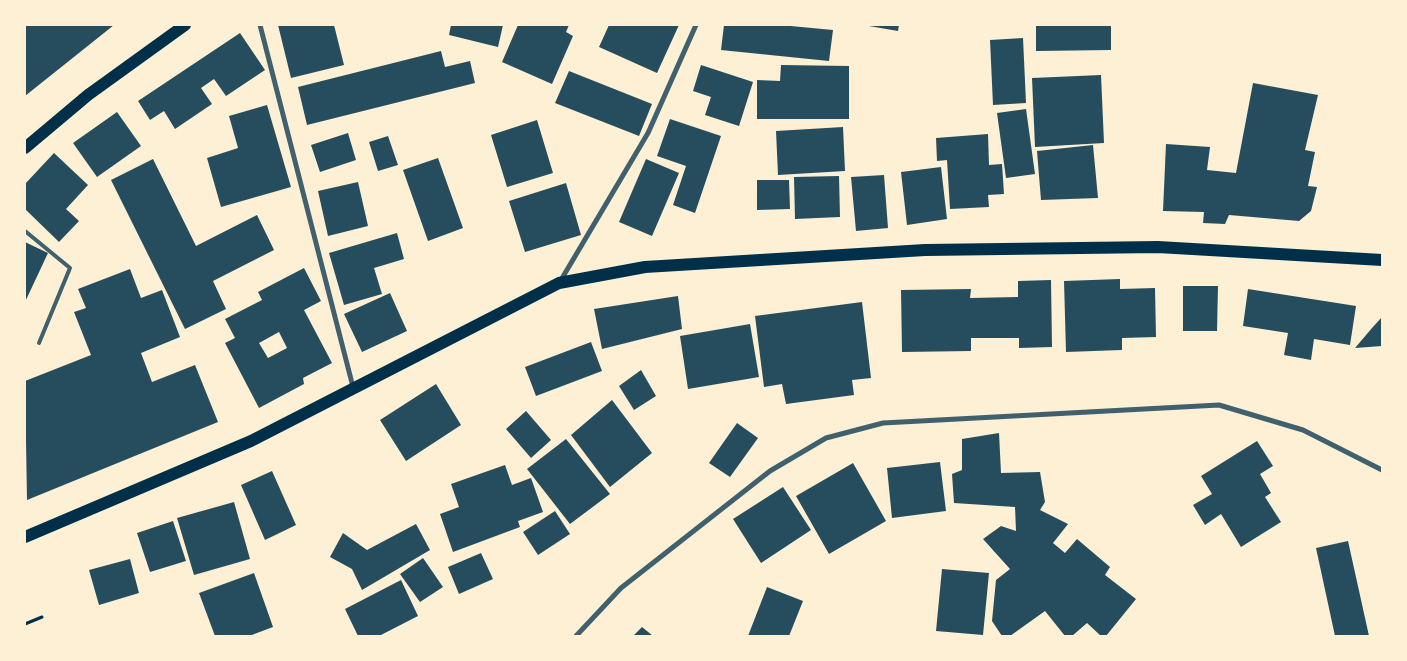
<!DOCTYPE html>
<style>
body{margin:0}
#map{position:relative;width:1407px;height:661px;overflow:hidden;background:#fdf0d5;font-family:"Nunito Sans",sans-serif}
canvas{display:block}
.frame{position:absolute;inset:0;border:26px solid #fdf0d5;pointer-events:none}
</style>
<div id="map">
<canvas width="1407" height="661"></canvas>
<div class="frame"></div>
</div>
<script>
const ctx = document.querySelector('canvas').getContext('2d');
ctx.lineJoin = 'round';
function fill(path, color) {
  ctx.fillStyle = color;
  ctx.fill(path, 'evenodd');
}
function shape(rows) {
  const path = new Path2D();
  for (const r of rows) {
    path.moveTo(r[0], r[1]);
    for (let i = 2; i < r.length; i += 2) path.lineTo(r[i], r[i + 1]);
  }
  return path;
}
function trace(path, color, width, dash) {
  ctx.strokeStyle = color;
  ctx.lineWidth = width;
  ctx.lineCap = dash ? 'butt' : 'round';
  ctx.setLineDash(dash || []);
  ctx.stroke(path);
}
fill(shape([
 [25,25,114,25,25,96],
 [278,25,334,25,344,65,291,78],
 [451,25,503,25,498,47,449,35],
 [518,25,569,25,566,32,573,36,552,84,502,62],
 [609,25,679,25,657,73,599,47],
 [724,25,780,25,833,30,829,61,721,50],
 [863,25,899,25,898,31],
 [1036,25,1111,25,1111,50,1036,51],
 [240,33,265,70,226,96,214,79,201,88,212,104,175,129,164,111,150,120,138,101],
 [1023,38,1026,103,993,105,990,40],
 [441,51,445,67,470,61,475,83,307,125,298,87],
 [701,65,753,82,739,126,705,115,711,97,693,91],
 [781,65,849,66,849,119,757,119,757,80,780,81],
 [569,71,652,104,639,136,555,103],
 [1101,75,1104,143,1035,147,1032,78],
 [1253,83,1318,95,1305,150,1315,152,1308,186,1317,187,1311,211,1299,221,1229,215,1225,224,1203,223,1204,212,1163,211,1166,144,1210,147,1207,170,1236,173],
 [267,105,291,187,221,207,207,158,238,148,229,116],
 [1026,109,1035,174,1006,178,997,113],
 [117,112,141,146,97,177,73,143],
 [670,119,721,136,695,213,673,205,686,166,657,156],
 [537,120,553,173,507,187,491,135],
 [843,127,845,171,778,175,776,131],
 [348,133,356,160,320,172,311,145],
 [988,134,989,165,1002,164,1004,194,988,195,989,207,950,209,947,160,937,161,936,138],
 [388,136,398,165,378,171,369,142],
 [1093,145,1098,198,1041,200,1037,151],
 [54,153,88,185,66,209,79,221,59,242,25,209,25,184],
 [438,158,463,228,428,241,403,170],
 [153,159,196,246,257,215,274,250,213,281,226,309,185,329,111,180],
 [646,159,679,173,652,236,619,222],
 [941,167,947,219,907,225,901,172],
 [884,175,888,228,856,231,851,177],
 [839,176,840,217,795,219,794,177],
 [757,180,789,180,790,209,757,210],
 [358,182,368,226,328,236,318,191],
 [566,183,581,235,525,252,509,201],
 [397,233,404,259,374,268,382,294,344,305,329,253],
 [25,242,48,253,25,302],
 [304,268,321,301,304,310,332,363,303,378,304,384,259,408,225,343,235,338,225,319,262,300,258,292],
 [279,332,287,348,268,358,259,343],
 [130,269,141,298,162,290,180,337,141,353,152,382,195,365,218,422,27,500,25,381,91,355,74,312,86,308,78,289],
 [1120,279,1120,289,1155,288,1156,337,1122,338,1122,350,1066,352,1064,281],
 [1051,280,1052,347,1019,348,1019,338,971,338,971,351,902,352,901,290,971,289,970,298,1018,297,1018,281],
 [1183,286,1218,286,1217,331,1183,331],
 [1248,289,1356,306,1350,345,1314,339,1311,360,1284,355,1288,333,1243,326],
 [390,293,407,331,362,352,344,314],
 [678,296,682,329,602,349,594,309],
 [862,302,871,378,852,380,854,395,786,404,782,384,764,387,755,316],
 [1382,317,1382,346,1355,348,1372,328],
 [750,324,759,377,688,389,680,336],
 [591,342,602,371,536,396,525,367],
 [641,370,656,396,634,410,619,386],
 [436,384,461,425,406,461,380,420],
 [612,400,652,453,610,487,571,435],
 [526,411,551,440,531,458,506,429],
 [737,423,758,438,730,477,709,463],
 [999,433,1001,473,1040,472,1045,502,1040,510,1068,524,1053,543,1065,553,1077,539,1110,567,1105,575,1136,599,1106,636,1101,636,1087,623,1072,636,1065,636,1045,611,1010,636,1002,636,992,621,996,580,1010,569,983,539,1001,526,1016,531,1015,507,954,503,952,474,962,470,962,439],
 [566,439,610,494,570,524,527,469],
 [1257,441,1273,466,1260,474,1271,493,1265,497,1281,522,1241,547,1221,514,1205,525,1193,505,1212,494,1201,476],
 [940,462,946,511,892,518,887,468],
 [853,463,886,521,829,554,796,496],
 [505,465,512,485,531,478,543,512,518,521,520,527,453,552,440,514,459,507,451,484],
 [272,471,296,525,265,540,241,485],
 [783,487,811,530,761,563,733,519],
 [234,502,250,559,194,575,177,518],
 [555,511,570,534,538,555,523,532],
 [173,521,186,561,150,572,137,533],
 [416,524,430,550,362,590,352,569,330,557,343,533,367,550],
 [1348,541,1369,636,1335,636,1316,548],
 [481,553,493,579,459,594,448,567],
 [423,558,443,587,420,602,400,574],
 [130,559,139,593,99,605,89,570],
 [942,569,989,573,983,635,936,631],
 [254,573,273,627,249,636,215,636,199,593],
 [401,580,418,616,379,636,358,636,345,609],
 [767,587,803,601,789,636,748,636],
 [642,627,653,636,633,636]
]), '#264d5e');
trace(shape([
 [25,624,42,617]
]), '#003049', 3);
trace(shape([
 [25,231,70,268,39,343]
]), '#3f606c', 4);
trace(shape([
 [260,25,353,387],
 [561,280,648,133,696,25],
 [576,636,621,588,770,471,826,438,883,423,1219,405,1303,430,1382,470]
]), '#3f606c', 5);
trace(shape([
 [25,148,88,95,185,25],
 [25,537,251,441,559,283,645,267,925,250,1158,247,1382,260]
]), '#003049', 12);
</script>
